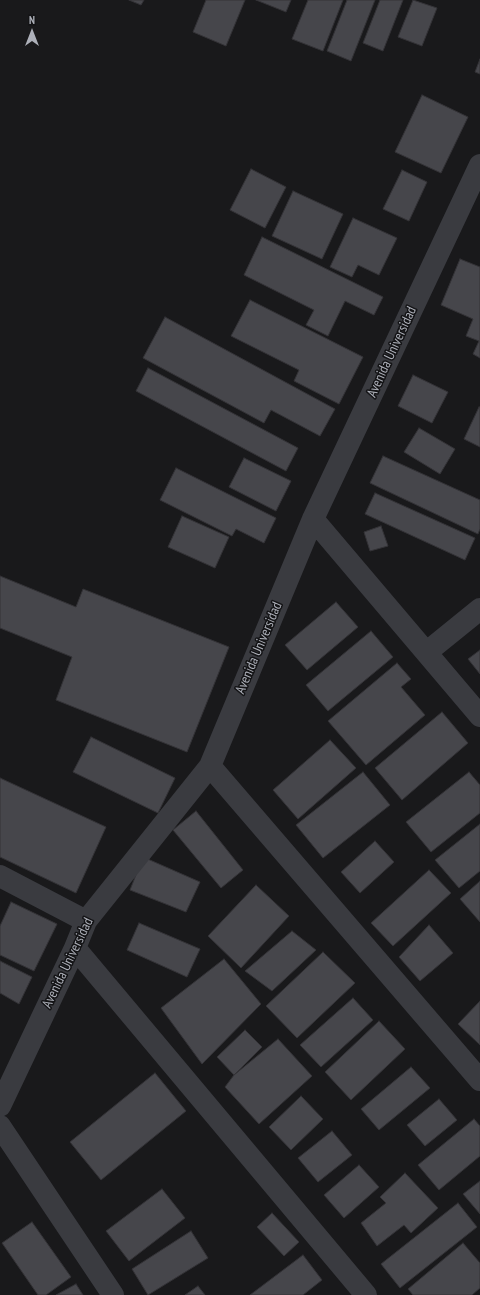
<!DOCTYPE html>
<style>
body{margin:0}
#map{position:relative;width:480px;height:1295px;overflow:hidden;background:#19191b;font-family:"PT Sans Narrow",sans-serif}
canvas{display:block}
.north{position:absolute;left:12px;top:12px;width:40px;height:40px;-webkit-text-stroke:3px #141416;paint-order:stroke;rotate:0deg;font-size:11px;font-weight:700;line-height:16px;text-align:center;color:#adb0b9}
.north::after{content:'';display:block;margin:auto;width:14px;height:18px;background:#adb0b9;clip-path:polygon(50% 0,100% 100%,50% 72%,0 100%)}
</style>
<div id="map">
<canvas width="480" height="1295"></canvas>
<div class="north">N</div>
</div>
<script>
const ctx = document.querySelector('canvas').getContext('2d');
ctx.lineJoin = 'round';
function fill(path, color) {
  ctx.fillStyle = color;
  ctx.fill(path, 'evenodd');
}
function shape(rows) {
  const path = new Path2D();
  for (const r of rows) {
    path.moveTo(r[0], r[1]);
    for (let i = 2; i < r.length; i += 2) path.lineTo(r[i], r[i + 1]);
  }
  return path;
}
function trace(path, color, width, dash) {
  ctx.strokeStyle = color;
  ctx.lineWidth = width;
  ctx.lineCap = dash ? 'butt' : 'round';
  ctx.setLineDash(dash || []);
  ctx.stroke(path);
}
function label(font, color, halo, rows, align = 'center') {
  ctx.font = font + ' "PT Sans Narrow",sans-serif';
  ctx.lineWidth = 3;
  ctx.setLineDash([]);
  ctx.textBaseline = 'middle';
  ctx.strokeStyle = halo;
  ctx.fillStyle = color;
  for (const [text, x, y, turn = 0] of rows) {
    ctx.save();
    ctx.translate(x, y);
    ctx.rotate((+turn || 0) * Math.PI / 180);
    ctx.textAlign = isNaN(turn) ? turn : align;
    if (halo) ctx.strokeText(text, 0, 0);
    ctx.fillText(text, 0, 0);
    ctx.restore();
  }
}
const building = shape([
 [129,0,144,0,141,5,129,0],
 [206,0,245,0,226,46,193,32,206,0],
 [256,0,291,0,286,12,256,0],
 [308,0,343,0,323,51,292,39,308,0],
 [347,0,375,0,351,61,327,51,347,0],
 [380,0,403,0,383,51,363,43,380,0],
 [413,0,437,8,422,46,398,37,413,0],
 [480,59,480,74,475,72,480,59],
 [422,95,468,117,441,173,395,152,422,95],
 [251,169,286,187,265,228,230,210,251,169],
 [402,170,427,182,409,221,383,209,402,170],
 [293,191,343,214,322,259,272,236,293,191],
 [353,218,397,238,379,275,358,265,352,277,330,267,353,218],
 [262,237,383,297,374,315,345,301,328,336,306,325,314,310,244,275,262,237],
 [460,259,480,267,480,358,473,354,479,341,466,336,473,319,441,305,460,259],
 [250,300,363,357,339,404,294,381,299,370,231,336,250,300],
 [165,317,335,409,320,436,271,410,264,423,143,358,165,317],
 [148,368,298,448,286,471,136,391,148,368],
 [413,375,448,392,432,423,398,406,413,375],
 [479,407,480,407,480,447,464,439,479,407],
 [419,428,455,449,440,474,404,452,419,428],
 [383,456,480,500,480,529,478,534,370,483,383,456],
 [244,458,291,481,276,511,229,487,244,458],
 [176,468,276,518,264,543,236,529,232,536,160,500,176,468],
 [375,493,475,538,465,560,365,514,375,493],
 [182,516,229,537,215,568,168,547,182,516],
 [381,526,388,546,370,551,364,532,381,526],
 [0,576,76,607,83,589,229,647,187,752,56,700,72,657,0,628,0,576],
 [336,602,358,627,307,670,285,645,336,602],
 [371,631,393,657,328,711,306,685,371,631],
 [480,650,480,674,468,659,480,650],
 [397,663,411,679,401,687,425,715,366,765,328,721,397,663],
 [442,712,468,743,402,800,375,768,442,712],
 [91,737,175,778,158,813,73,772,91,737],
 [330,740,356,768,298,819,273,790,330,740],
 [363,772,390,805,323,858,296,825,363,772],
 [469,772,480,785,480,813,431,852,406,822,469,772],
 [0,778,106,827,76,893,0,857,0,778],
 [196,811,243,870,221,888,173,830,196,811],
 [480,824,480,871,459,888,435,860,480,824],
 [375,841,394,862,360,893,341,872,375,841],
 [143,857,200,882,186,912,130,890,143,857],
 [429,870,451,893,393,946,371,923,429,870],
 [480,881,480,922,460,899,480,881],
 [256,885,289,916,241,968,208,936,256,885],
 [11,902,57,924,34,971,0,955,0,926,11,902],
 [139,923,200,949,187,977,127,950,139,923],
 [429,925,453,953,420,981,399,957,429,925],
 [292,931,316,950,272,991,245,971,292,931],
 [323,952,355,983,297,1038,266,1006,323,952],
 [224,959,261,1004,202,1064,161,1008,224,959],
 [0,961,32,977,19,1004,0,993,0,961],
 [353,998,373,1020,321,1067,300,1045,353,998],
 [480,1001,480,1045,458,1024,480,1001],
 [379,1021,405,1049,351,1100,325,1072,379,1021],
 [245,1030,262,1047,234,1075,217,1057,245,1030],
 [278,1039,312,1076,259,1124,225,1087,234,1075,278,1039],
 [411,1067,430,1088,379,1130,361,1109,411,1067],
 [155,1073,186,1111,101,1180,70,1142,155,1073],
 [301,1096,323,1119,291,1150,269,1127,301,1096],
 [439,1099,457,1120,425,1146,407,1125,439,1099],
 [474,1119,480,1126,480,1156,439,1190,418,1165,474,1119],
 [332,1131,352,1155,318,1182,298,1158,332,1131],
 [359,1165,379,1187,344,1218,324,1195,359,1165],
 [405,1173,438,1208,411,1233,404,1225,377,1246,361,1223,386,1203,380,1197,405,1173],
 [480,1181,480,1214,463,1194,480,1181],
 [162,1189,185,1218,129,1261,106,1231,162,1189],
 [458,1203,477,1227,400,1288,381,1264,458,1203],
 [272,1213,299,1242,284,1256,257,1227,272,1213],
 [32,1222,71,1277,46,1295,38,1295,2,1243,32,1222],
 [191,1231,208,1258,148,1295,132,1269,191,1231],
 [463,1243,480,1263,480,1288,472,1295,413,1295,408,1289,463,1243],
 [303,1255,322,1280,303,1295,250,1295,303,1255],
 [76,1284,83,1295,56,1295,76,1284],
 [198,1286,205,1295,185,1295,198,1286]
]);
fill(building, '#46464b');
trace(building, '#343337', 1);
trace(shape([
 [313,519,480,716],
 [427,652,480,609],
 [210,766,480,1080],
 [0,876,86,921],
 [75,948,366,1295],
 [0,1106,75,948,86,921,210,766,313,519,480,165],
 [0,1126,113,1295]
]), '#3a3b40', 22);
label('14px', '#adb0b9', '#141416', [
 ["Avenida Universidad",392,352,-65],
 ["Avenida Universidad",259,648,-67],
 ["Avenida Universidad",68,963,-64]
]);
</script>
